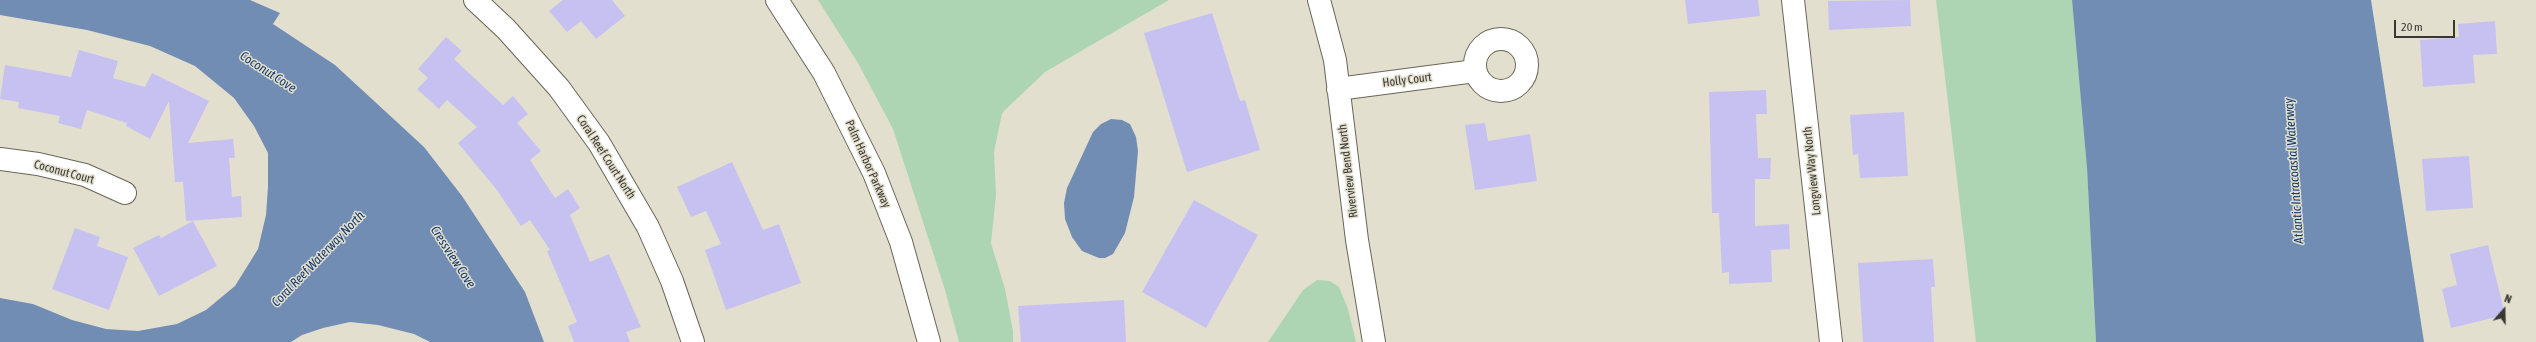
<!DOCTYPE html>
<style>
body{margin:0}
#map{position:relative;width:2536px;height:342px;overflow:hidden;background:#e3dfcf;font-family:"Asap Condensed",sans-serif}
canvas{display:block}
.north{position:absolute;left:2484px;top:290px;width:40px;height:40px;-webkit-text-stroke:3px #e3dfcf;paint-order:stroke;rotate:20deg;font-size:11px;font-weight:700;line-height:16px;text-align:center;color:#383731}
.north::after{content:'';display:block;margin:auto;width:14px;height:18px;background:#383731;clip-path:polygon(50% 0,100% 100%,50% 72%,0 100%)}
.scale{position:absolute;left:2394px;top:20px;width:61px;height:18px;box-sizing:border-box;border:2px solid #383731;border-top:0;padding-left:5px;font-size:12px;line-height:14px;white-space:nowrap;color:#383731;-webkit-text-stroke:3px #e3dfcf;paint-order:stroke}
</style>
<div id="map">
<canvas width="2536" height="342"></canvas>
<div class="north">N</div>
<div class="scale">20 m</div>
</div>
<script>
const ctx = document.querySelector('canvas').getContext('2d');
ctx.lineJoin = 'round';
function fill(path, color) {
  ctx.fillStyle = color;
  ctx.fill(path, 'evenodd');
}
function shape(rows) {
  const path = new Path2D();
  for (const r of rows) {
    if (r.length === 3) {
      path.moveTo(r[0] + r[2], r[1]);
      path.arc(r[0], r[1], r[2], 0, 2 * Math.PI);
      continue;
    }
    path.moveTo(r[0], r[1]);
    for (let i = 2; i < r.length; i += 2) path.lineTo(r[i], r[i + 1]);
  }
  return path;
}
function trace(path, color, width, dash) {
  ctx.strokeStyle = color;
  ctx.lineWidth = width;
  ctx.lineCap = dash ? 'butt' : 'round';
  ctx.setLineDash(dash || []);
  ctx.stroke(path);
}
function label(font, color, halo, rows, align = 'center') {
  ctx.font = font + ' "Asap Condensed",sans-serif';
  ctx.lineWidth = 3;
  ctx.setLineDash([]);
  ctx.textBaseline = 'middle';
  ctx.strokeStyle = halo;
  ctx.fillStyle = color;
  for (const [text, x, y, turn = 0] of rows) {
    ctx.save();
    ctx.translate(x, y);
    ctx.rotate((+turn || 0) * Math.PI / 180);
    ctx.textAlign = isNaN(turn) ? turn : align;
    if (halo) ctx.strokeText(text, 0, 0);
    ctx.fillText(text, 0, 0);
    ctx.restore();
  }
}
fill(shape([
 [818,0,1169,0,1045,72,1002,113,994,152,996,195,991,243,1005,289,1013,331,1013,342,959,342,945,290,893,129,858,63],
 [1936,0,2072,0,2087,168,2096,342,1976,342],
 [1317,280,1330,281,1339,287,1348,309,1356,342,1268,342,1303,290]
]), '#add5b3');
fill(shape([
 [0,0,250,0,280,13,273,24,335,65,424,147,462,196,525,292,544,342,430,342,414,334,378,325,350,322,323,328,302,335,291,342,0,342,0,298,33,304,72,320,106,329,138,331,177,324,206,310,235,286,258,249,266,215,268,187,268,153,254,126,234,98,195,66,150,46,87,30,0,15],
 [2072,0,2371,0,2424,342,2096,342,2087,168],
 [1111,119,1122,120,1130,124,1136,137,1138,151,1134,197,1125,233,1113,254,1105,258,1099,258,1082,251,1072,237,1065,219,1064,203,1067,188,1093,132,1101,124]
]), '#718db4');
fill(shape([
 [563,0,612,0,625,16,596,39,581,21,567,32,549,11],
 [1685,0,1758,0,1760,16,1688,24],
 [1910,0,1911,26,1829,30,1828,1],
 [1212,13,1240,101,1245,100,1260,150,1187,172,1144,33],
 [2495,21,2497,54,2473,55,2475,83,2423,87,2420,40,2459,37,2458,24],
 [446,37,462,51,454,59,503,105,513,96,528,114,517,123,541,151,530,160,555,198,568,189,580,208,570,215,590,262,609,254,641,327,626,332,630,342,574,342,568,326,577,322,547,251,550,250,530,220,521,226,497,190,458,143,477,127,447,100,439,109,417,89,428,78,418,69],
 [79,50,118,61,113,78,145,87,152,73,209,101,188,143,233,139,235,158,229,158,232,197,241,196,242,217,186,221,183,182,175,182,169,101,150,139,126,126,127,123,87,110,81,129,58,123,60,116,18,108,19,102,0,99,5,65,71,77],
 [1766,90,1767,114,1756,114,1758,158,1771,158,1770,179,1755,179,1755,226,1789,224,1790,249,1771,250,1772,282,1729,284,1729,272,1722,273,1719,213,1712,213,1709,92],
 [1904,112,1908,176,1860,178,1858,154,1853,155,1850,115],
 [1485,123,1488,141,1530,134,1537,181,1475,190,1465,125],
 [2469,156,2473,208,2426,211,2422,159],
 [732,162,763,230,779,224,801,283,726,310,705,250,721,244,706,211,691,217,677,187],
 [1194,200,1258,235,1206,328,1142,292],
 [193,221,217,266,159,296,133,248,159,235,161,238],
 [75,228,100,237,97,246,128,257,109,310,52,289],
 [2488,245,2505,315,2451,328,2442,289,2457,285,2450,254],
 [1933,259,1935,287,1931,287,1934,342,1863,342,1858,263],
 [1124,300,1126,342,1021,342,1018,306]
]), '#c6c1f0');
const minor = shape([
 [475,0,506,29,559,88,599,143,648,227,672,281,693,342],
 [777,0,824,73,874,173,901,242,929,342],
 [1319,0,1335,60,1357,240,1374,342],
 [1793,0,1831,342],
 [1501,65,26],
 [1338,89,1475,71],
 [0,159,38,164,85,175,125,193]
]);
trace(minor, '#696658', 24);
trace(minor, '#fff', 22);
label('12px', '#383731', '#e3dfcf', [
 ["Holly Court",1407,80,-7],
 ["Coral Reef Court North",606,157,57],
 ["Palm Harbor Parkway",868,164,66],
 ["Riverview Bend North",1348,171,-97],
 ["Longview Way North",1812,171,-96],
 ["Coconut Court",64,172,15]
]);
label('italic 13px', '#11396a', '#e3dfcf', [
 ["Coconut Cove",268,72,33],
 ["Atlantic Intracoastal Waterway",2294,171,-94],
 ["Cressview Cove",453,257,57],
 ["Coral Reef Waterway North",318,259,-46]
]);
</script>
